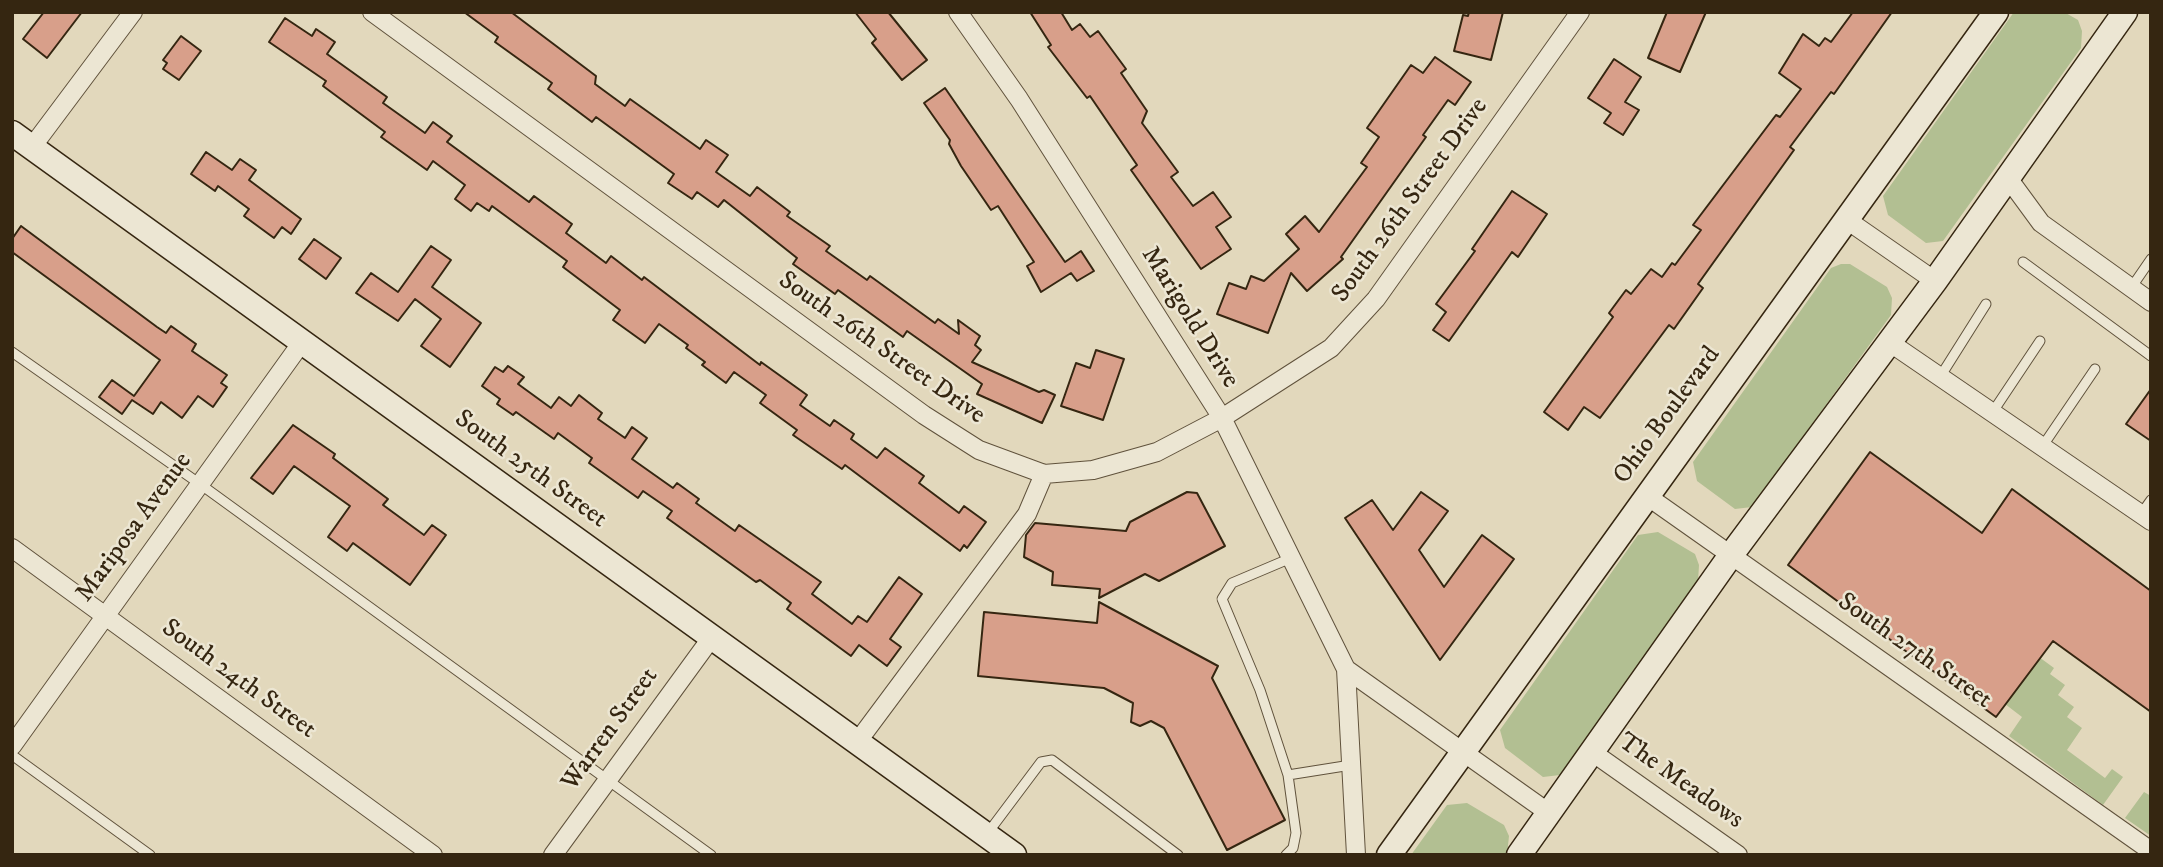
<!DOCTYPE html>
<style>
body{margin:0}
#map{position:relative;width:2163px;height:867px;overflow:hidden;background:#e2d8bc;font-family:"IM FELL DW Pica",serif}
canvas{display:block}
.frame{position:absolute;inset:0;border:14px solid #352611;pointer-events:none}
</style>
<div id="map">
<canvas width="2163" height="867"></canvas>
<div class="frame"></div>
</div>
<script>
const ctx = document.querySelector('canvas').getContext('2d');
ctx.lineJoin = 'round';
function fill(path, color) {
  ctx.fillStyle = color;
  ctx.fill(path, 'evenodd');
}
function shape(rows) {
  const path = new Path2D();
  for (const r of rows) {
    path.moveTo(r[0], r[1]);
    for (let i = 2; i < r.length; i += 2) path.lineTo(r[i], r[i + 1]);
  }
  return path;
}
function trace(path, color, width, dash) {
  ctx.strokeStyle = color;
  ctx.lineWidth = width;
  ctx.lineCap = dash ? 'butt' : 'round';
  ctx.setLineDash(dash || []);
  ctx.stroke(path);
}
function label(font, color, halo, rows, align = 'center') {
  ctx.font = font + ' "IM FELL DW Pica",serif';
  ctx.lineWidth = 5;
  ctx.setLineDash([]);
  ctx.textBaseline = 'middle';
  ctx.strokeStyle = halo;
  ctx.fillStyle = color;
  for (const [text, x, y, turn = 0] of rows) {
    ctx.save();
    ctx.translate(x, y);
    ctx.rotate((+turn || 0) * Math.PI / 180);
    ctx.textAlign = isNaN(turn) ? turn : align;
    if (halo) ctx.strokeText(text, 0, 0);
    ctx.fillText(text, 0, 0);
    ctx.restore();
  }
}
fill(shape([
 [2014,12,2064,12,2078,20,2082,31,2081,48,1943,241,1926,243,1888,215,1883,196],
 [1841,264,1850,264,1887,287,1892,298,1891,315,1752,507,1735,509,1697,481,1693,462,1831,268],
 [1658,532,1695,554,1699,565,1698,582,1560,775,1543,777,1505,748,1500,730,1638,535],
 [2039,657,2054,668,2050,674,2065,685,2058,695,2074,707,2067,717,2082,728,2067,750,2105,778,2112,769,2123,777,2103,805,2009,736,2022,717,2005,704],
 [2144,792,2151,796,2151,836,2125,818],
 [1467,803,1504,825,1509,836,1507,855,1411,855,1447,805]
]), '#b2bf92');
const building = shape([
 [44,12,82,12,47,58,23,39,44,12],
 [464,12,511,12,596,76,595,84,625,106,630,99,700,149,706,140,728,155,716,172,750,196,757,187,790,212,787,216,830,246,826,251,867,280,870,276,935,323,938,319,959,334,958,320,980,336,975,345,981,350,972,362,1039,392,1044,390,1055,395,1042,423,977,394,982,384,907,331,903,337,838,290,835,294,793,264,797,258,724,200,718,207,697,192,692,199,668,183,674,174,596,117,592,122,548,89,552,83,495,42,498,37,464,12],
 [855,12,888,12,927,60,902,80,872,43,876,39,855,12],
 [1030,12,1061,12,1072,30,1080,24,1090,37,1098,31,1126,69,1121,73,1147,111,1142,123,1178,172,1171,177,1193,206,1213,192,1231,217,1216,227,1231,249,1201,269,1131,170,1137,165,1090,96,1087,98,1048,47,1051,45,1030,12],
 [1469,12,1503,12,1491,60,1454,51,1463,15,1468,16,1469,12],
 [1667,12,1706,12,1680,72,1648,58,1667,12],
 [1853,12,1892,12,1834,94,1831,92,1825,100,1790,147,1794,150,1698,284,1703,288,1674,329,1669,325,1600,418,1584,407,1568,430,1544,412,1613,317,1609,313,1626,290,1631,294,1651,269,1662,277,1672,263,1675,265,1701,230,1693,225,1776,115,1780,117,1801,89,1779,73,1803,34,1819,46,1825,38,1831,42,1853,12],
 [285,18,312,36,316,29,335,42,327,54,387,97,383,103,425,133,433,122,452,136,447,142,529,202,534,196,572,224,566,233,606,263,611,256,642,280,644,277,760,365,761,362,807,395,800,405,830,426,834,420,854,434,851,439,877,458,885,448,924,476,919,483,959,513,964,506,986,522,967,548,964,545,960,551,845,465,842,469,793,435,797,430,760,403,766,395,734,372,726,383,702,365,705,362,686,348,688,345,659,324,645,343,613,320,620,310,563,267,567,261,492,206,489,211,477,203,471,211,455,199,465,185,433,161,427,170,381,137,385,132,323,86,326,81,269,42,285,18],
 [181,36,201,51,179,80,163,69,167,63,163,60,181,36],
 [1435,57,1471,82,1455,105,1448,100,1423,135,1426,137,1341,257,1343,259,1307,291,1291,273,1268,333,1217,314,1229,283,1246,289,1251,276,1264,281,1299,249,1286,234,1305,216,1319,232,1367,167,1361,163,1379,137,1367,128,1411,65,1423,73,1435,57],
 [1614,59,1641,77,1625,102,1639,110,1623,135,1604,123,1611,113,1588,98,1614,59],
 [945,88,1065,262,1081,251,1094,271,1077,281,1071,273,1041,292,1027,266,1034,262,998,206,991,210,961,166,949,144,950,140,924,103,945,88],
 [206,152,232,170,240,159,256,170,249,180,301,219,291,234,282,227,274,238,244,216,249,209,218,186,215,191,191,174,206,152],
 [1512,191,1547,214,1518,257,1512,252,1449,341,1433,330,1446,312,1436,304,1475,251,1472,249,1512,191],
 [21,226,157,327,166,333,171,326,196,344,192,351,227,375,221,383,227,387,213,407,198,396,182,418,161,402,153,414,132,400,122,414,99,397,112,380,134,396,160,360,12,252,12,239,21,226],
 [314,239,341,258,326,279,299,259,314,239],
 [431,246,451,260,432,287,481,323,450,367,421,346,441,319,415,299,398,321,356,293,371,273,398,292,431,246],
 [1096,350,1124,359,1103,420,1061,406,1076,363,1090,368,1096,350],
 [508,366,524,377,518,384,551,408,559,397,571,406,579,395,602,413,598,419,625,438,632,427,647,438,632,459,673,488,677,483,699,499,696,503,735,531,739,525,821,582,812,594,852,624,858,616,867,622,899,577,922,594,890,639,901,647,887,666,859,645,851,656,787,609,791,603,760,580,756,582,667,518,672,511,643,491,638,498,589,463,592,458,558,433,554,439,516,412,513,415,497,404,500,399,482,386,495,367,503,372,508,366],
 [2151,389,2151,441,2126,424,2151,389],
 [293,425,335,454,333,458,388,499,383,505,424,535,432,525,446,535,410,585,353,543,347,551,328,537,350,506,294,466,273,494,251,478,293,425],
 [1870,452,1982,533,2012,489,2151,591,2151,712,2053,641,1996,717,1788,565,1870,452],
 [1187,492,1197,493,1225,546,1159,581,1145,574,1099,598,1100,589,1052,585,1053,572,1024,557,1026,535,1035,523,1126,531,1130,522,1187,492],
 [1421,492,1448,511,1419,550,1444,587,1482,535,1514,559,1440,660,1345,518,1372,500,1393,530,1421,492],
 [1099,602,1218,666,1212,678,1285,820,1227,850,1164,728,1151,721,1140,726,1131,722,1133,703,1104,688,978,676,984,612,1097,623,1099,602]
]);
fill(building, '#d89f8a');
trace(building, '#352611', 2);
const lane = shape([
 [2023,262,2151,356],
 [2131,288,2151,259],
 [12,352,200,484,711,855],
 [1940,377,1986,304],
 [1992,413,2040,341],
 [2042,447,2095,369],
 [2141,514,2151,500],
 [12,755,150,855],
 [1288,775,1351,765],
 [987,834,1041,762,1052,760,1178,855],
 [1286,855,1293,848,1296,833,1288,775,1260,690,1222,599,1232,583,1291,558]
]);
const street = shape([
 [372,12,924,415,979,450,1044,474,1093,470,1157,452,1222,418,1331,348,1376,299,1580,12],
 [958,12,1019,99,1222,418,1346,669,1356,855],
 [32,147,133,12],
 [2008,178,2041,223,2151,302],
 [1847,220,1935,281],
 [1889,342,2151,521],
 [1647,496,2151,851],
 [12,548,433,855],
 [1346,669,1549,813],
 [858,741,1027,514,1044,474],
 [12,746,302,342],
 [1592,752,1738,855],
 [553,855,712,637]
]);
const secondary = shape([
 [12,133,1014,855],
 [1389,855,1996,12],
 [1519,855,1731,555,1935,281,2125,12]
]);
trace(lane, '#60523c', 11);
trace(street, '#60523c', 20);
trace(secondary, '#352611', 27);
trace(lane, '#ece6d3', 9);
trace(street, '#ece6d3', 18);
trace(secondary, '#ece6d3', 24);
label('26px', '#352611', '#ece6d3', [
 ["South 26th Street Drive",1411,201,-54],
 ["Marigold Drive",1189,318,58],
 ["South 26th Street Drive",881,349,35],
 ["Ohio Boulevard",1668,416,-54],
 ["South 25th Street",530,470,36],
 ["Mariposa Avenue",135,528,-54],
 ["South 27th Street",1914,652,35],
 ["South 24th Street",238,680,36],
 ["Warren Street",611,730,-54],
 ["The Meadows",1680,782,35]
]);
</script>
